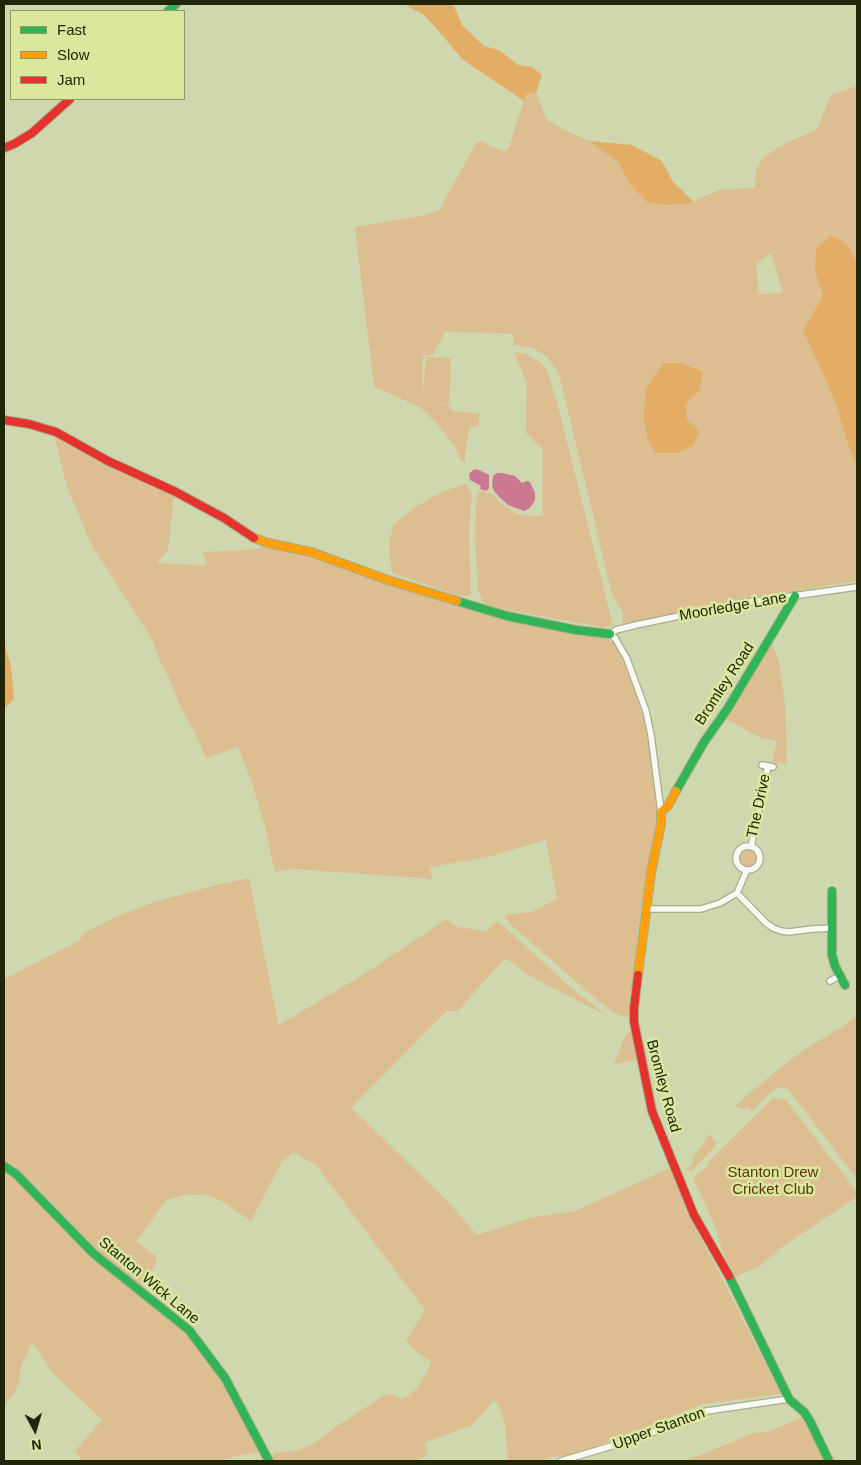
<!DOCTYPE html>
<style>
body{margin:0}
#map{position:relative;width:861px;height:1465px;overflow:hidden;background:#cfd7af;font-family:Arial,sans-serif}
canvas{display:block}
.frame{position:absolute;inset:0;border:5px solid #222609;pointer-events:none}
.legend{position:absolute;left:10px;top:10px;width:175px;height:90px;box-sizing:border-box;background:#d9e89e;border:1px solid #909a62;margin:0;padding:6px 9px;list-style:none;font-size:15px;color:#222609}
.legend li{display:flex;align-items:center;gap:10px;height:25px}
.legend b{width:25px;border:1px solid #909a62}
.north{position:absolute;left:10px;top:1405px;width:50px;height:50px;-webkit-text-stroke:4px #d9e89e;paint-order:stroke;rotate:174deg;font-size:14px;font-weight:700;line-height:20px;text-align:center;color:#222609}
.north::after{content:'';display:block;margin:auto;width:18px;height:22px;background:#222609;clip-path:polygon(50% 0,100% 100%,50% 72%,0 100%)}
</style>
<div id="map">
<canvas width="861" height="1465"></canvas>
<div class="frame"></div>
<ul class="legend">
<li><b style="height:6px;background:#30b455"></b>Fast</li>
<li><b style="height:6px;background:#ff9f0a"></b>Slow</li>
<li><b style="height:6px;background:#e5322d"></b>Jam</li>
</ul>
<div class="north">N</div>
</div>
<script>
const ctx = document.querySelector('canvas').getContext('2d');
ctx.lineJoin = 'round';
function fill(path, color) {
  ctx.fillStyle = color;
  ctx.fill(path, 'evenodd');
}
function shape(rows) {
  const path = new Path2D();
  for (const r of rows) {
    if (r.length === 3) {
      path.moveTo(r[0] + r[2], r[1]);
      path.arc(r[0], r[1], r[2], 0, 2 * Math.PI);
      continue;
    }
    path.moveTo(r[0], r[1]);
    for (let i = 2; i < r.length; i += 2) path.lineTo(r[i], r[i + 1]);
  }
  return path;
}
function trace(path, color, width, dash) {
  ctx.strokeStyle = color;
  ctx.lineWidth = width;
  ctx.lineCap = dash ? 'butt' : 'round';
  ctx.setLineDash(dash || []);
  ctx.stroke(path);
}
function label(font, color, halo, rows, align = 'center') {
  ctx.font = font + ' Arial,sans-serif';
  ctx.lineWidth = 5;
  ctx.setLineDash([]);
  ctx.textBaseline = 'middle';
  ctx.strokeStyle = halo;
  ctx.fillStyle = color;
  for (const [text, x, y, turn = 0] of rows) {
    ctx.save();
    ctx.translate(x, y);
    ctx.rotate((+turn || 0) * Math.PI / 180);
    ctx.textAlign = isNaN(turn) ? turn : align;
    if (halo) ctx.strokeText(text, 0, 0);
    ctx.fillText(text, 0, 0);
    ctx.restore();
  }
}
fill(shape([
 [857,86,857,262,846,243,815,271,823,296,803,330,837,406,846,439,857,467,857,581,748,598,623,625,623,613,612,594,559,374,547,357,533,348,513,345,513,334,445,332,433,355,423,356,423,396,426,357,451,358,449,404,434,403,448,405,454,411,480,414,478,426,470,426,465,454,465,462,461,462,455,446,436,423,420,407,374,387,355,227,425,215,439,210,477,142,480,141,503,151,508,150,526,94,536,93,547,120,565,130,589,141,618,162,631,186,689,203,719,190,755,188,756,170,762,159,778,147,817,129,831,95],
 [771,253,783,293,759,294,756,263],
 [514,352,526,354,542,363,548,373,557,402,613,626,601,627,492,607,484,603,478,590,475,539,476,503,479,491,492,494,501,503,517,514,534,517,543,515,543,450,526,433,527,384],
 [54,436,76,445,110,466,174,494,168,550,157,563,207,566,203,552,259,549,262,543,311,556,470,608,474,611,588,636,606,638,614,643,627,668,643,716,649,740,658,802,658,821,644,890,638,930,631,1002,632,1015,626,1017,617,1014,602,1004,510,924,504,916,506,915,532,912,557,899,546,840,484,858,430,867,432,879,292,869,275,872,265,827,252,783,238,747,206,758,199,741,179,703,169,678,159,659,153,641,91,544,67,487],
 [466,484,472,494,469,534,471,594,469,596,456,595,392,573,389,546,393,525,414,508,441,492],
 [772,644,779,662,785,704,787,764,772,762,777,741,759,737,724,718],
 [748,858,8],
 [249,878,277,1018,279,1025,366,973,447,919,457,927,485,931,498,921,570,987,606,1015,535,979,506,959,502,961,458,1011,447,1011,350,1109,353,1110,364,1120,449,1203,477,1235,530,1218,575,1211,672,1167,686,1211,713,1261,781,1394,703,1404,625,1436,567,1456,551,1457,542,1461,508,1461,505,1425,500,1409,494,1400,472,1425,424,1443,428,1455,416,1461,275,1461,273,1458,274,1453,295,1451,309,1446,322,1438,335,1427,382,1397,387,1394,394,1395,401,1399,407,1397,418,1387,432,1362,415,1350,406,1341,425,1310,316,1165,293,1152,282,1161,251,1221,220,1200,204,1194,185,1195,166,1200,136,1242,155,1255,157,1263,141,1286,99,1252,30,1180,18,1169,4,1159,4,979,79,941,84,933,116,917,154,902,217,885],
 [857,1015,857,1179,788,1089,782,1087,773,1090,752,1111,747,1107,744,1109,735,1106,771,1075,802,1051,842,1027],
 [633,1032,639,1060,614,1064,626,1034],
 [773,1098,786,1100,857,1192,857,1197,782,1247,760,1266,743,1273,735,1278,723,1253,714,1223,693,1178,707,1167,709,1161],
 [710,1134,717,1144,692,1171,685,1169,691,1166,694,1156],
 [4,1169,17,1178,93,1258,188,1333,222,1380,261,1452,236,1456,221,1461,83,1461,75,1451,102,1420,53,1373,32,1342,21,1366,19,1383,13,1395,4,1405],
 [803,1417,824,1461,685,1461,742,1438,749,1434,770,1431]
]), '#ddbe91');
fill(shape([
 [404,4,453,4,462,25,484,46,499,50,518,65,532,67,542,75,536,93,526,94,524,101,463,60,443,36,424,15],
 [589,141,632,145,662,161,673,182,693,201,689,203,669,205,647,202,631,186,618,162],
 [831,236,846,243,857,262,857,467,846,439,837,406,803,330,823,296,815,271,816,249],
 [663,363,681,363,703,372,699,391,686,404,687,420,699,431,694,445,678,453,656,453,648,442,644,418,646,388],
 [4,643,11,667,14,699,4,709]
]), '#e3ad66');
fill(shape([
 [477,469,489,475,489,488,486,491,480,489,481,486,470,480,469,474,473,470],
 [497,473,502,473,515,476,522,483,527,481,530,482,535,493,535,500,530,508,524,511,508,505,499,497,494,491,492,486,493,476]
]), '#cc7890');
const street = shape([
 [762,765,773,767],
 [661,812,651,735,646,711,627,659,615,638,610,634,616,630,636,625,742,603,857,587],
 [748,858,12],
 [751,847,768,766],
 [737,893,766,923,773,928,781,931,789,932,813,929,832,928],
 [646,909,701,909,720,903,737,893,747,870],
 [830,981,840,976],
 [561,1461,645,1436,700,1412,789,1399]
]);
const fast = shape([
 [168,11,176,4],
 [457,601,507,616,576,630,610,634],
 [676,791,704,742,728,708,795,596],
 [832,891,832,955,835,966,845,985],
 [4,1166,16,1174,94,1254,189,1330,225,1378,269,1461],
 [729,1276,789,1399,804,1412,810,1421,829,1461]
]);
const slow = shape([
 [254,538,268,543,311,552,388,580,457,601],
 [638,975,651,873,661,824,661,812,668,806,676,791]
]);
const jam = shape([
 [4,148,14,144,32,133,70,99],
 [4,420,29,424,56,432,108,461,174,491,224,518,254,538],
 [638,975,634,1008,634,1022,652,1111,694,1215,729,1276]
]);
trace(street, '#a6ad8d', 8);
trace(fast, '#a6ad8d', 10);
trace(slow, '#a6ad8d', 10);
trace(jam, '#a6ad8d', 10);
trace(street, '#f8f9f3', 5.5);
trace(fast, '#30b455', 8);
trace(slow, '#ff9f0a', 8);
trace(jam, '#e5322d', 8);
label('15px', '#222609', '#d9e89e', [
 ["Moorledge Lane",733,607,-10],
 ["Bromley Road",725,684,-57],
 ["The Drive",759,806,-78],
 ["Bromley Road",663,1086,75],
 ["Stanton Wick Lane",149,1281,40],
 ["Upper Stanton",659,1429,-20]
]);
label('15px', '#5e340f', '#d9e89e', [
 ["Stanton Drew",773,1173],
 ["Cricket Club",773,1190]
]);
</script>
